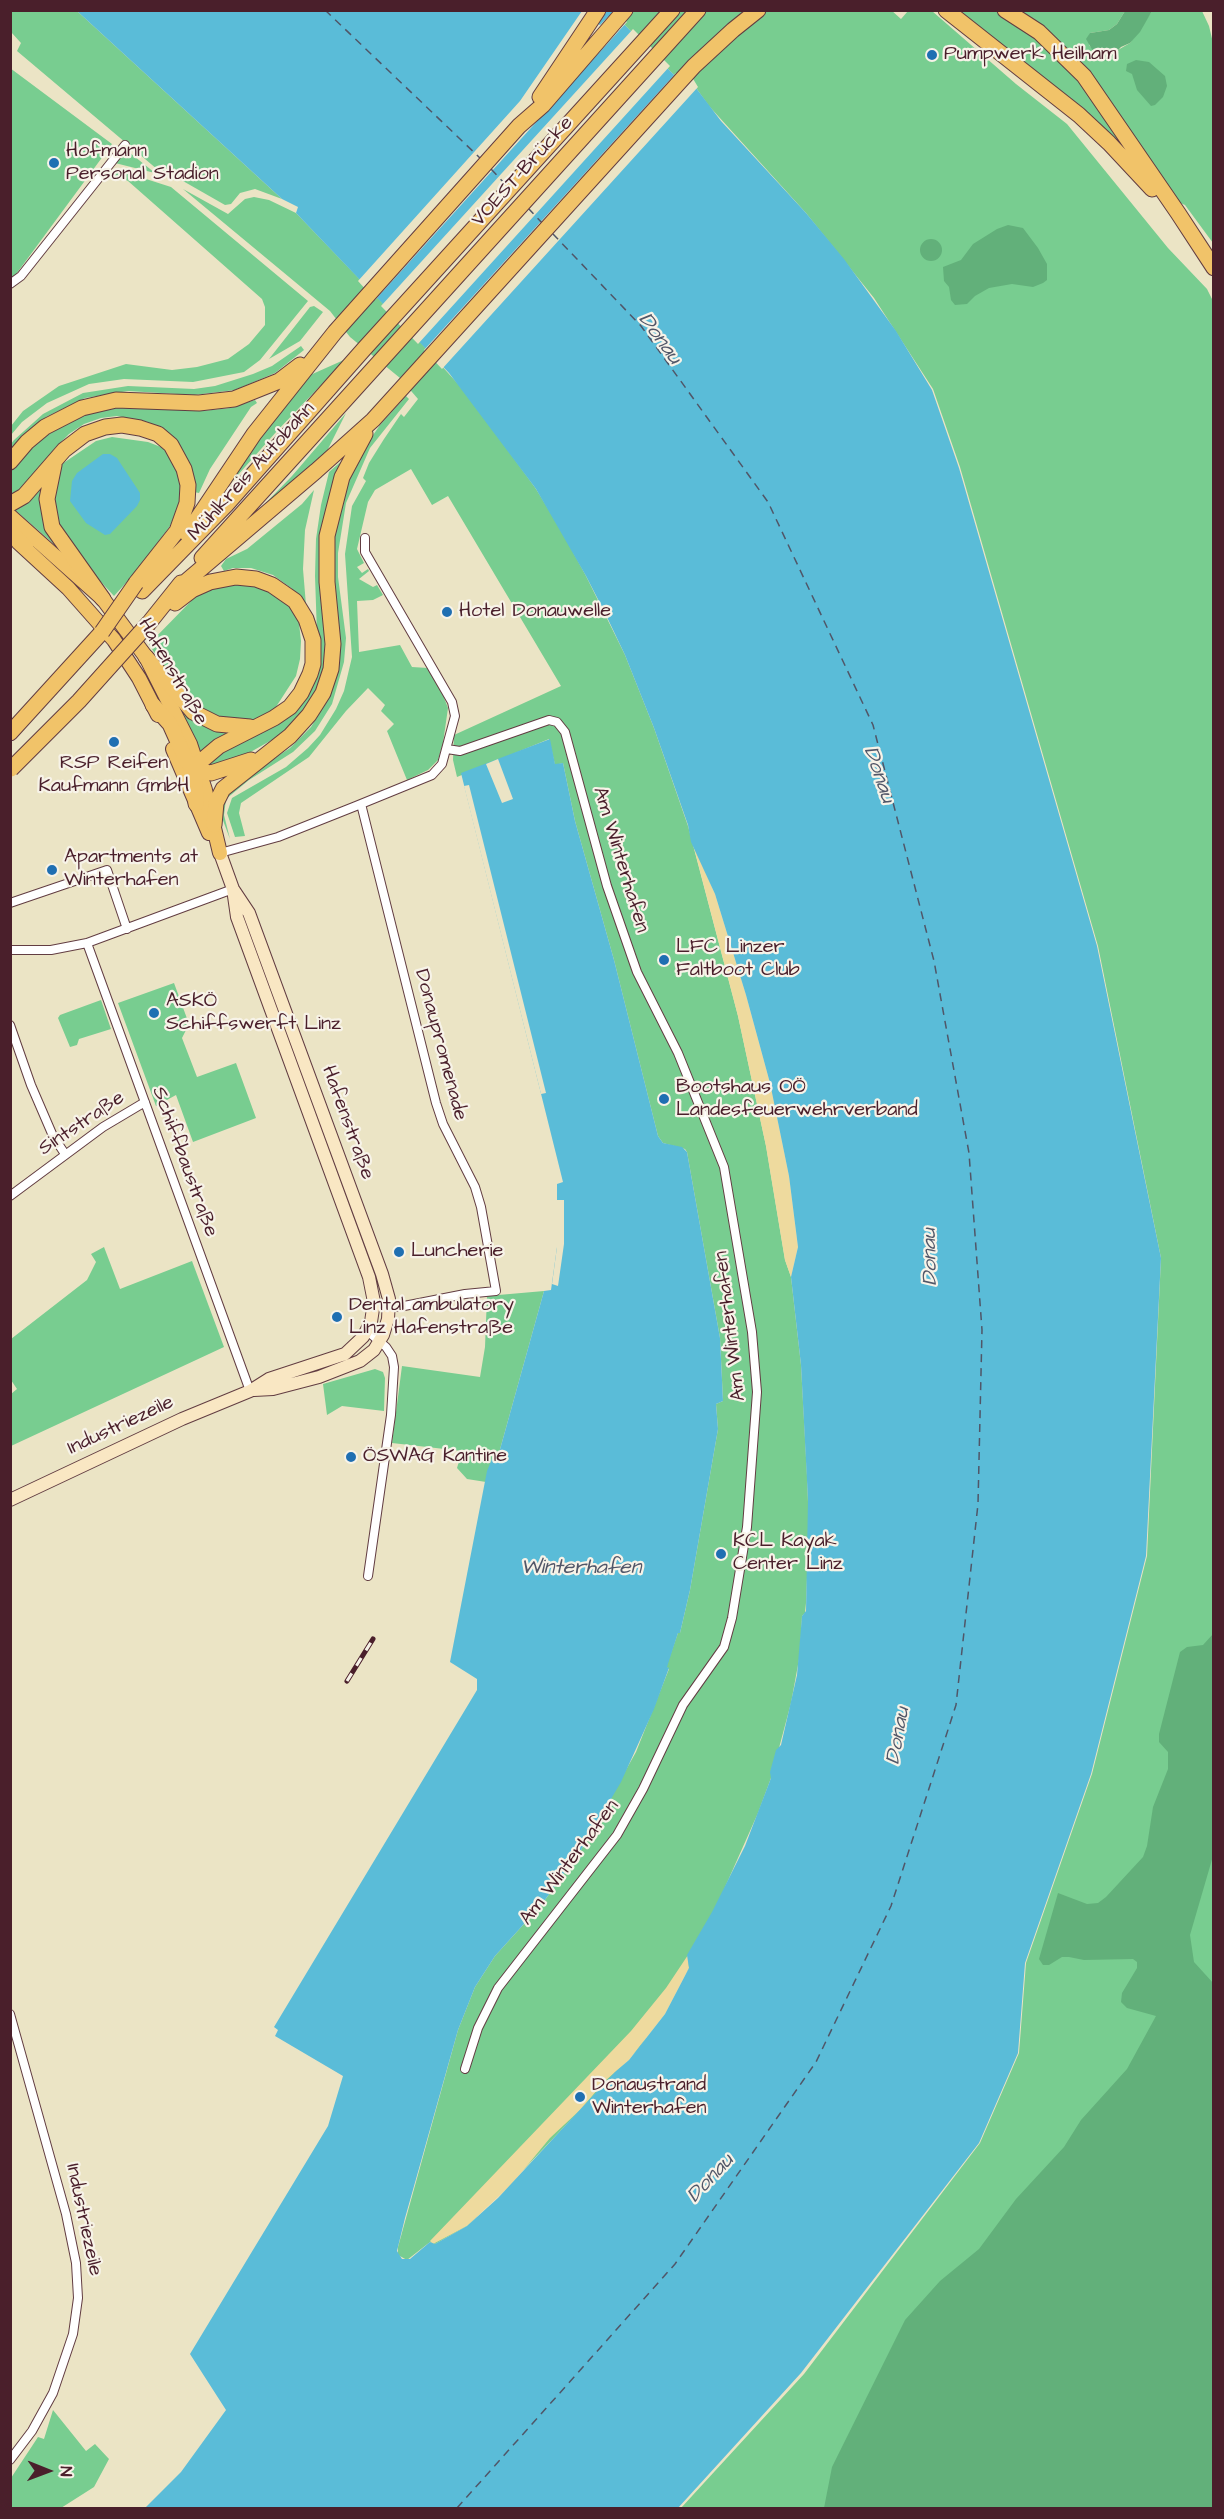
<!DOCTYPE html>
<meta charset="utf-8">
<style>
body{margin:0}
#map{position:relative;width:1224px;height:2519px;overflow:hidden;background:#ebe4c5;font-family:"Architects Daughter",sans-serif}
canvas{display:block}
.frame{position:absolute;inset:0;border:12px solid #4a1f2b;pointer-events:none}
.north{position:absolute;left:18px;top:2441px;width:60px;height:60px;-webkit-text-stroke:4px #f7f3e8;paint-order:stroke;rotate:91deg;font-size:16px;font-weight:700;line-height:24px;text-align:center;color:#4a1f2b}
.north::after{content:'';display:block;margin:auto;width:21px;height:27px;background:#4a1f2b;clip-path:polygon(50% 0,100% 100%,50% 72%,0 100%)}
</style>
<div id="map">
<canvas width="1224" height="2519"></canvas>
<div class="frame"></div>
<div class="north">N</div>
</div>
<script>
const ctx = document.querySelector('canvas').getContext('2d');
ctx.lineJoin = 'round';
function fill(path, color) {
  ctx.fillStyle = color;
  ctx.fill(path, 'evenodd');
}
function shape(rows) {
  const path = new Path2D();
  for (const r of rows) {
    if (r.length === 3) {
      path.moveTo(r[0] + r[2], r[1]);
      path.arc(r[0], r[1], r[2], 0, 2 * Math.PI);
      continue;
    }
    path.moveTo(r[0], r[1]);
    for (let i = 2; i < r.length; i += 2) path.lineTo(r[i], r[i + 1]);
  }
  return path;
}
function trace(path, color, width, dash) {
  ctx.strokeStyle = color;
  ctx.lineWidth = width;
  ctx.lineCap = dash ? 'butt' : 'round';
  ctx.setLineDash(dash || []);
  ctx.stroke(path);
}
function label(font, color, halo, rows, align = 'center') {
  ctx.font = font + ' "Architects Daughter",sans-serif';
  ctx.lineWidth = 4.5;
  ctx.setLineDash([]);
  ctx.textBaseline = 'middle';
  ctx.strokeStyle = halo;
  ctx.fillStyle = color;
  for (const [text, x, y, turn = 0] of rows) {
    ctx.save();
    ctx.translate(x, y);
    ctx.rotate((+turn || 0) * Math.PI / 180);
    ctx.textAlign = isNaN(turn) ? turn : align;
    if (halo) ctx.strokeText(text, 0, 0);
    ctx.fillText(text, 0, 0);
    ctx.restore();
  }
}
fill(shape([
 [891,10,901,19,908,11,932,11,1016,84,1067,124,1168,248,1207,289,1213,301,1213,2508,681,2508,804,2374,980,2143,1019,2053,1026,1963,1092,1774,1147,1556,1161,1258,1098,946,960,467,933,389,874,298,806,213,709,106,694,85,681,82,611,11],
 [10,11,77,11,282,199,255,189,240,193,231,204,225,205,176,177,164,175,17,51,21,43,11,32],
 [953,11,1125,11,1117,24,1109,30,1090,33,1089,45,1094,50,1111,54,1130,43,1152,11,1202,11,1209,26,1214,47,1213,243,1185,205,1167,197],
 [10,68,112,144,11,281,10,281],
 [124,148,155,173,115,163],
 [121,171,171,187,308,301,260,360,244,372,193,382,124,379,89,384,47,403,22,422,11,435,11,426,23,411,59,386,126,364,172,370,197,367,228,359,249,344,265,325,265,307,262,299,128,181,120,177,108,175,111,172],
 [183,189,228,214,245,199,254,197,269,200,296,213,420,342,468,395,536,489,560,528,586,576,625,655,654,728,688,826,738,1016,766,1146,785,1260,791,1277,801,1365,807,1476,809,1527,806,1603,805,1613,802,1616,800,1654,791,1703,771,1778,758,1813,689,1968,640,2047,527,2166,467,2226,435,2244,430,2242,407,2260,398,2255,398,2247,458,2030,475,1987,495,1956,542,1904,581,1850,636,1752,669,1669,666,1667,678,1633,680,1633,690,1590,718,1429,716,1404,723,1401,720,1338,687,1152,685,1149,663,1143,658,1136,614,960,575,821,563,763,555,765,549,739,457,777,453,760,454,735,561,686,448,496,432,505,411,469,375,490,368,502,357,549,364,563,357,567,362,573,368,569,369,571,359,579,373,587,377,585,383,595,373,600,357,601,359,652,400,645,412,667,428,668,443,695,448,708,443,743,438,760,428,770,407,780,387,731,394,724,381,711,385,705,368,688,346,711,309,757,241,803,239,813,245,836,235,837,227,813,232,798,286,767,308,748,320,735,336,709,344,691,352,657,345,554,352,506,366,481,363,478,369,463,384,439,401,414,404,417,418,399,400,378,350,337,330,311],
 [314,306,323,312,300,341,269,359,310,307],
 [301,346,304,350,275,373,235,390,194,395,128,391,85,398,46,417,11,451,11,444,14,440,43,414,83,393,128,386,194,389,215,386,253,374,272,366],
 [346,359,277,431,221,494,255,441,308,376],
 [406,396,409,399,370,448,346,503,338,553,338,577,346,638,344,662,332,704,315,731,293,752,249,780,226,799,224,815,230,839,221,815,221,801,249,775,290,748,311,727,327,701,334,681,331,552,340,499,360,454,380,425],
 [255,400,257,403,251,407,210,469,199,493,194,492,191,468,180,446,166,432,148,422,117,416,101,418,84,424,69,434,54,449,43,467,11,499,12,469,45,435,83,414,120,407,202,411,230,408],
 [346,413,322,461,252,517,292,476],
 [112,437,148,442,161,447,169,454,175,465,181,487,181,499,170,526,135,573,114,596,67,545,51,509,55,472,62,464,96,441],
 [344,459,321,527,320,573,326,622,325,668,319,689,306,711,286,732,231,763,206,768,213,755,279,722,318,663,315,576,316,539,321,505,329,472],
 [41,485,48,531,55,545,15,510],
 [314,490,305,530,303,569,306,605,291,588,273,575,251,568,233,568,224,571,221,566,226,559,247,549,302,504],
 [237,582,270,588,294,610,299,623,301,641,300,659,296,676,274,710,259,721,238,723,200,713,172,682,149,644,195,597,209,588],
 [178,703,239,731,201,754],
 [174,983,189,1024,182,1038,197,1077,236,1063,256,1118,193,1142,176,1095,156,1106,118,1003],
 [101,1000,111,1029,79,1039,77,1045,70,1047,58,1018,60,1015],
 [104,1247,120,1289,192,1261,224,1347,11,1446,11,1394,17,1389,11,1380,11,1339,87,1280,96,1262,91,1254],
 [544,1291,499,1453,492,1459,486,1482,467,1479,457,1468,462,1451,392,1443,402,1366,480,1377,485,1347,487,1296],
 [375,1369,383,1372,385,1378,384,1411,342,1406,327,1415,323,1384],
 [53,2410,86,2451,95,2444,109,2459,94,2487,61,2508,11,2508,11,2478,38,2437,44,2439]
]), '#78cd90');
fill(shape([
 [1125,11,1152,11,1140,32,1130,43,1121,47,1107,61,1098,60,1086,39,1090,33,1109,30,1117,24],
 [1136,60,1149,62,1165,76,1167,86,1163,97,1155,105,1151,106,1137,90,1132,74,1126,71,1127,64],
 [1008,225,1023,228,1038,248,1047,264,1047,280,1043,283,1033,287,1012,284,989,288,975,296,967,304,955,305,951,300,949,287,944,281,943,267,961,260,973,244,997,229],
 [931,250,11],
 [1213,1634,1213,1856,1190,1935,1194,1962,1214,1984,1213,2508,824,2508,832,2467,905,2320,940,2281,979,2249,1016,2199,1064,2147,1081,2120,1127,2069,1156,2016,1127,2008,1121,2002,1122,1993,1137,1968,1137,1962,1133,1959,1084,1960,1069,1957,1062,1957,1049,1965,1043,1965,1039,1959,1058,1893,1087,1904,1098,1903,1106,1897,1143,1857,1147,1846,1153,1807,1168,1769,1168,1752,1159,1742,1159,1734,1180,1652,1187,1647,1203,1645]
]), '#62b07a');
fill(shape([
 [693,844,715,894,746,995,770,1083,789,1176,798,1247,791,1277,785,1260,766,1146,738,1016],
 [688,1955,689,1968,665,2014,629,2060,605,2081,580,2110,550,2138,511,2185,485,2209,467,2226,433,2244,430,2241,631,2031,666,1988]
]), '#eeda9e');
fill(shape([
 [77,11,611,11,681,82,690,80,721,121,806,213,844,259,896,331,932,390,959,468,1097,946,1161,1258,1146,1556,1091,1774,1025,1963,1018,2053,979,2143,801,2373,678,2508,145,2508,181,2472,226,2410,190,2354,328,2126,343,2076,275,2036,278,2030,274,2027,477,1690,477,1679,450,1662,487,1471,492,1459,499,1453,544,1291,551,1290,557,1247,557,1184,563,1182,461,773,550,739,555,764,563,763,575,821,614,960,658,1136,663,1143,682,1147,687,1152,720,1338,723,1401,716,1404,718,1429,690,1590,680,1633,678,1633,667,1667,669,1668,654,1709,621,1782,581,1850,542,1904,495,1956,475,1987,458,2030,405,2218,397,2251,402,2259,410,2259,430,2242,435,2244,467,2226,498,2198,615,2072,629,2060,665,2014,689,1968,687,1955,712,1912,745,1846,771,1778,770,1772,776,1750,781,1745,797,1675,802,1616,806,1611,808,1500,801,1365,791,1277,798,1247,789,1176,770,1083,746,995,715,894,691,842,688,825,654,728,625,655,605,613,586,576,536,489,449,373,296,213,298,207,282,199],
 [103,454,110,454,117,458,140,493,140,500,137,506,110,534,105,535,86,523,70,501,72,481,77,473]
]), '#5abcd8');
fill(shape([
 [615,10,627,22,375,300,358,281,520,101,582,11,607,11,598,24,600,25],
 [633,29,670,66,418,344,381,306],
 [676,73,683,80,692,77,698,87,442,369,424,350],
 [498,759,513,799,502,803,486,764],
 [469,785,546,1093,541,1094,464,786],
 [557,1200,564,1200,564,1244,558,1286,552,1284,557,1247]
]), '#ebe4c5');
trace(shape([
 [325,10,481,159],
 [491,169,506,185],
 [528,208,543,224],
 [457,2508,675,2264,816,2062,891,1906,956,1705,978,1504,982,1330,969,1153,934,961,873,725,768,502,641,326,553,234]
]), '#505668', 1.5, [8, 6]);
const minor = shape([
 [10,284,21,276,125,145],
 [447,749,460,751,549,720,557,722,565,732,607,886,637,972,678,1053,724,1167,752,1332,757,1392,747,1527,732,1618,724,1647,683,1705,643,1789,617,1835,498,1988,478,2028,465,2069],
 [361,804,436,1103,443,1124,475,1187,481,1207,496,1291,465,1294,399,1307,389,1307],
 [220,853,278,837,356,806,432,775,442,764,455,716,452,702,365,552,365,538],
 [10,903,107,870,127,929],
 [87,943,250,1391],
 [10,950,51,950,87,943,233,889],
 [10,1025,31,1085,53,1136,65,1154],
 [10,1196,103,1127,145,1102],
 [367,1331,386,1347,392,1356,394,1367,391,1415,368,1576],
 [10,2014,66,2214,76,2263,78,2298,73,2334,53,2393,32,2431,10,2460]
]);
const secondary = shape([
 [220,853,233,889,249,913,382,1274,389,1299,388,1319,383,1335,374,1350,360,1361,319,1377,273,1389,254,1390],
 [10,1500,182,1419,250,1391,269,1379,345,1354,363,1337,371,1322,374,1302,369,1277,237,917,233,889]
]);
const primary = shape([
 [10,516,103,599,146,657,190,744,205,790,220,853],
 [18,542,68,588,114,640,139,678,158,715],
 [173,749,209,833]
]);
const motorway = shape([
 [946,10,1079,115,1109,143,1152,189],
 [1005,10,1039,32,1084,76,1178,213,1214,268],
 [540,97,598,10],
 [10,462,27,442,45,427,82,408,116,400,199,403,234,399,279,381,300,365],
 [54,465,47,499,52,527,103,599],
 [10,504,24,496,64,450,85,434,105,427,122,425,140,428,158,434,171,445,184,469,188,485,187,503,177,531,136,583],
 [10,531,26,548],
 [187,534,254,434,335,332,519,126,543,105,625,10],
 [202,558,698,10],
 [176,590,316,471,373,420,694,66,733,30,758,10],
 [142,591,226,505,364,349,672,10],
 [175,603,192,590,210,582,236,577,256,579,272,585,295,601,306,619,313,640,313,664,310,674,301,693,290,707,274,718,219,746,200,762,195,777,196,804],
 [149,623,181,583],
 [146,657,193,712,217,724,250,727],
 [153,705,170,724,187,762,196,770,211,773,251,760],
 [10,733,102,632],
 [214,825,216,803,223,789,290,736,309,715,323,693,331,669,333,644,327,582,327,536,342,477,365,434]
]);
trace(minor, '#623d42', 10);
trace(secondary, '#623d42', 14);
trace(primary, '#623d42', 16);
trace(motorway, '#623d42', 17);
trace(minor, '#fff', 8);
trace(secondary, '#f9e7c3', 12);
trace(primary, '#f1c369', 14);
trace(motorway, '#f1c369', 15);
const rail = shape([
 [347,1681,373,1639]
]);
trace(rail, '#4a1f2b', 5);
trace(rail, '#f7f3e8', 3, [9]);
const motorwayBridge = shape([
 [102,632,136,583],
 [11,769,79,701,149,623]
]);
trace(motorwayBridge, '#623d42', 17, []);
trace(motorwayBridge, '#f1c369', 15);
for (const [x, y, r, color] of [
 [932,55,6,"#1f6fb2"],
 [54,163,6,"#1f6fb2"],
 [447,612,6,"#1f6fb2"],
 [114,742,6,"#1f6fb2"],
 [52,870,6,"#1f6fb2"],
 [664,960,6,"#1f6fb2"],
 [154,1013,6,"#1f6fb2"],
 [664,1099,6,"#1f6fb2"],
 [399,1252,6,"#1f6fb2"],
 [337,1317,6,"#1f6fb2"],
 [351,1457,6,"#1f6fb2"],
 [721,1554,6,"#1f6fb2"],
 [580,2097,6,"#1f6fb2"]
]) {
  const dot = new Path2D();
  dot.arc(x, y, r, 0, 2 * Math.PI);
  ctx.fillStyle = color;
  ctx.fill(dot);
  trace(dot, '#f7f3e8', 2);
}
label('20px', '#4a1f2b', '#f7f3e8', [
 ["Pumpwerk Heilham",944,55],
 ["Hofmann",66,152],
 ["Personal Stadion",66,175],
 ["Hotel Donauwelle",459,612],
 ["RSP Reifen",114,764,"center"],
 ["Kaufmann GmbH",114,787,"center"],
 ["Apartments at",64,858],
 ["Winterhafen",64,881],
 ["LFC Linzer",676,948],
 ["Faltboot Club",676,971],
 ["ASKÖ",166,1002],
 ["Schiffswerft Linz",166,1025],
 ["Bootshaus OÖ",676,1088],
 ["Landesfeuerwehrverband",676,1111],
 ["Luncherie",411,1252],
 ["Dental ambulatory",349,1306],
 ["Linz Hafenstraße",349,1329],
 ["ÖSWAG Kantine",363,1457],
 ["KCL Kayak",733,1542],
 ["Center Linz",733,1565],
 ["Donaustrand",592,2086],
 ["Winterhafen",592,2109]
], 'left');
label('20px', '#4a1f2b', '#f7f3e8', [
 ["VOEST-Brücke",523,172,-48],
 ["Mühlkreis Autobahn",252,472,-48],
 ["Hafenstraße",172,672,60],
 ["Am Winterhafen",620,860,73],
 ["Donaupromenade",440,1045,75],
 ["Hafenstraße",347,1123,70],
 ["Sintstraße",82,1124,-34],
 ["Schiffbaustraße",184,1162,70],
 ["Am Winterhafen",731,1326,-97],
 ["Industriezeile",121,1426,-25],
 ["Am Winterhafen",570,1863,-53],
 ["Industriezeile",83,2220,78]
]);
label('italic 21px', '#505668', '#f7f3e8', [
 ["Donau",659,339,54],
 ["Donau",878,775,71],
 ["Donau",931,1257,-91],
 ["Winterhafen",581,1569],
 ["Donau",899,1736,-80],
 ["Donau",711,2179,-47]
]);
</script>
